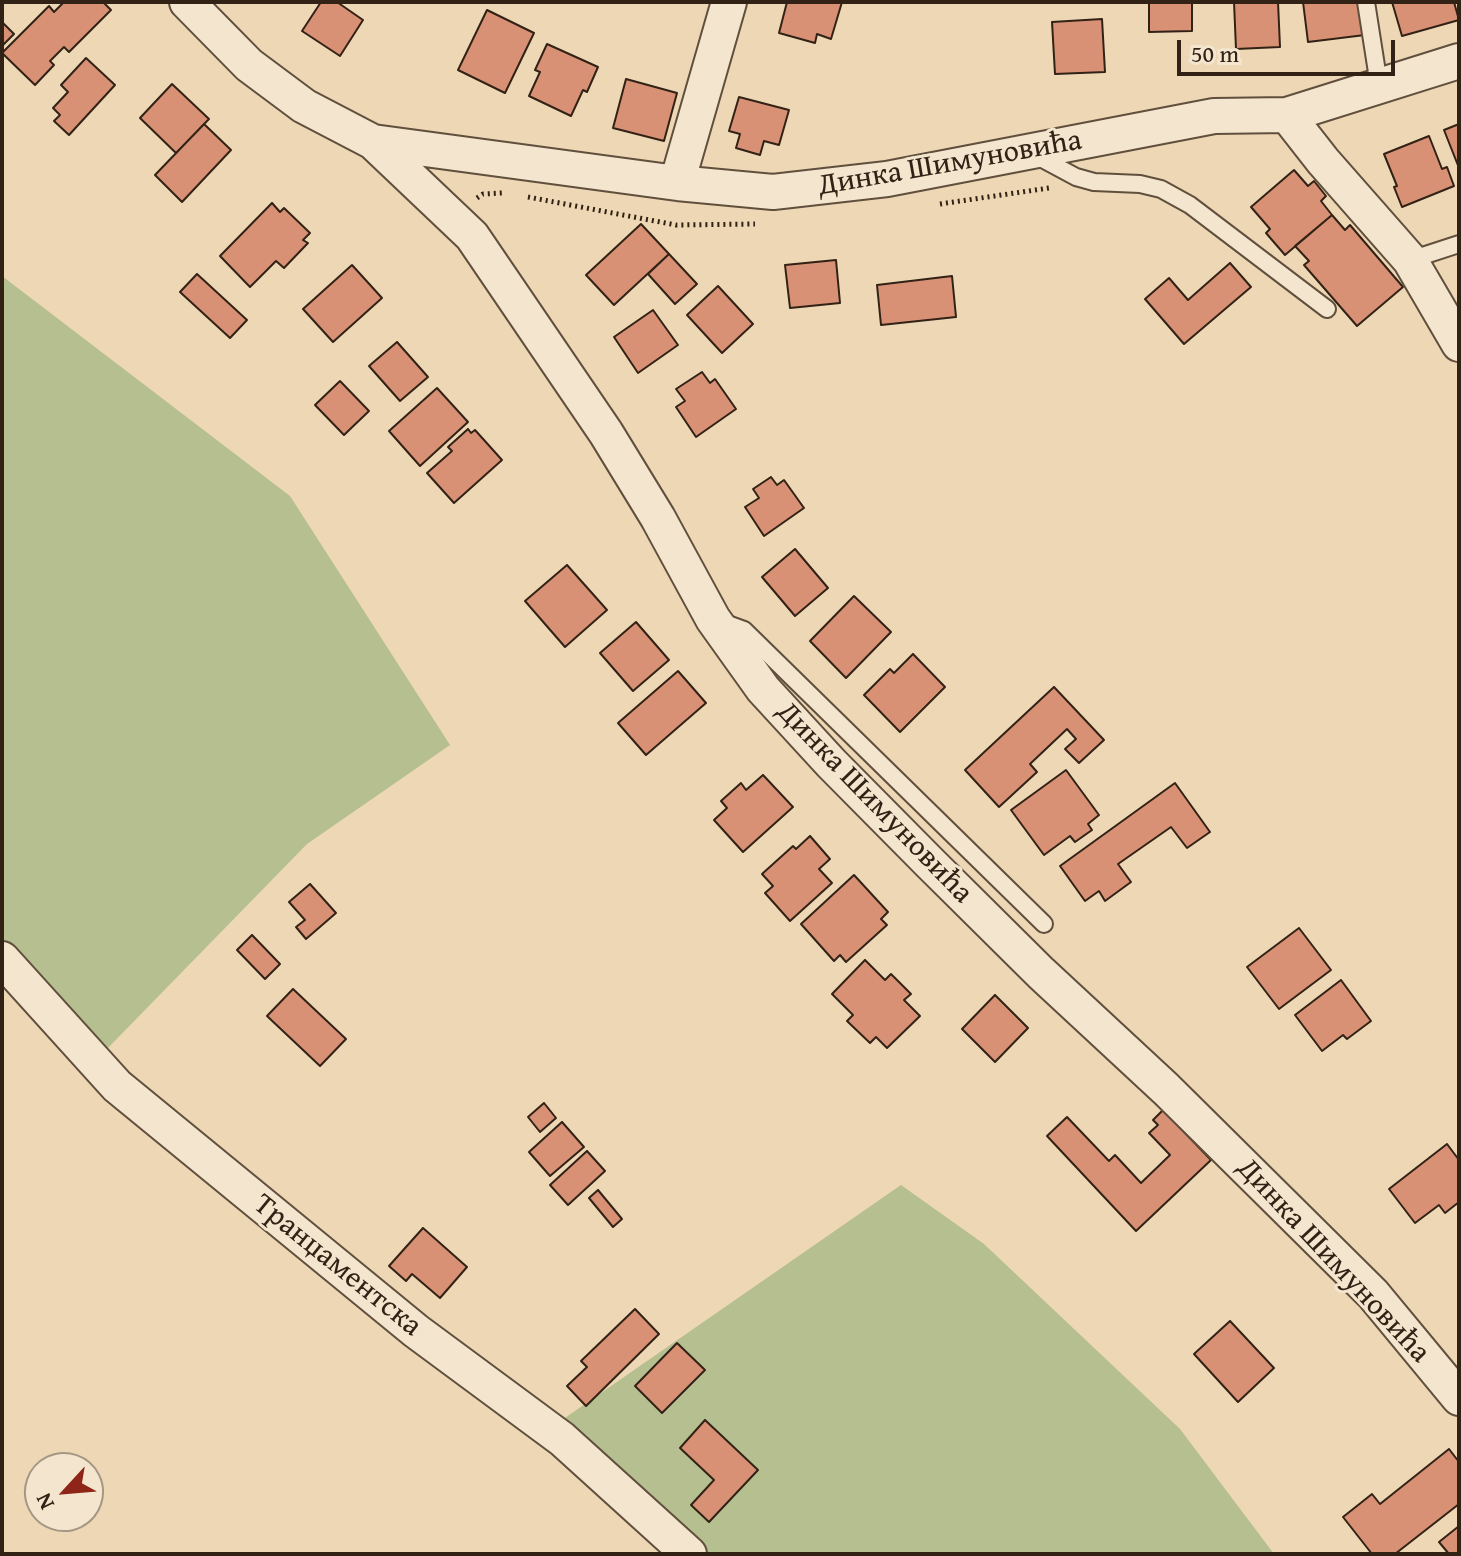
<!DOCTYPE html>
<meta charset="utf-8">
<style>
body{margin:0}
#map{position:relative;width:1461px;height:1556px;overflow:hidden;background:#edd7b4;font-family:"Gentium Book Plus",serif}
canvas{display:block}
.frame{position:absolute;inset:0;border:4px solid #322216;pointer-events:none}
.north{position:absolute;left:24px;top:1452px;width:80px;height:80px;box-sizing:border-box;background:#f3e5ce;border:2px solid #a69784;border-radius:50%;rotate:244deg;font-size:22px;font-weight:700;line-height:32px;text-align:center;color:#322216}
.north::after{content:'';display:block;margin:auto;width:28px;height:36px;background:#8f2418;clip-path:polygon(50% 0,100% 100%,50% 72%,0 100%)}
.scale{position:absolute;left:1177px;top:40px;width:218px;height:36px;box-sizing:border-box;border:4px solid #322216;border-top:0;padding-left:10px;font-size:24px;line-height:28px;white-space:nowrap;color:#322216;-webkit-text-stroke:6px #f3e5ce;paint-order:stroke}
</style>
<div id="map">
<canvas width="1461" height="1556"></canvas>
<div class="frame"></div>
<div class="north">N</div>
<div class="scale">50 m</div>
</div>
<script>
const ctx = document.querySelector('canvas').getContext('2d');
ctx.lineJoin = 'round';
function fill(path, color) {
  ctx.fillStyle = color;
  ctx.fill(path, 'evenodd');
}
function shape(rows) {
  const path = new Path2D();
  for (const r of rows) {
    path.moveTo(r[0], r[1]);
    for (let i = 2; i < r.length; i += 2) path.lineTo(r[i], r[i + 1]);
  }
  return path;
}
function trace(path, color, width, dash) {
  ctx.strokeStyle = color;
  ctx.lineWidth = width;
  ctx.lineCap = dash ? 'butt' : 'round';
  ctx.setLineDash(dash || []);
  ctx.stroke(path);
}
function label(font, color, halo, rows, align = 'center') {
  ctx.font = font + ' "Gentium Book Plus",serif';
  ctx.lineWidth = 6;
  ctx.setLineDash([]);
  ctx.textBaseline = 'middle';
  ctx.strokeStyle = halo;
  ctx.fillStyle = color;
  for (const [text, x, y, turn = 0] of rows) {
    ctx.save();
    ctx.translate(x, y);
    ctx.rotate((+turn || 0) * Math.PI / 180);
    ctx.textAlign = isNaN(turn) ? turn : align;
    if (halo) ctx.strokeText(text, 0, 0);
    ctx.fillText(text, 0, 0);
    ctx.restore();
  }
}
fill(shape([
 [2,276,290,496,450,745,307,844,102,1054,2,938],
 [901,1185,984,1244,1180,1429,1274,1554,687,1554,549,1429]
]), '#b5bf8f');
const building = shape([
 [64,2,103,2,111,10,69,52,64,47,50,61,54,65,35,85,2,53,49,6,54,12,64,2],
 [321,2,337,2,363,20,340,56,302,31,321,2],
 [787,2,842,2,831,39,817,34,815,43,779,33,787,2],
 [1149,2,1192,2,1192,31,1149,32,1149,2],
 [1234,2,1278,2,1280,47,1236,49,1234,2],
 [1303,2,1360,2,1365,35,1308,42,1303,2],
 [1392,2,1454,2,1459,20,1402,36,1392,2],
 [487,10,534,33,505,93,458,70,487,10],
 [1102,19,1105,72,1055,74,1052,22,1102,19],
 [2,22,14,34,2,46,2,22],
 [547,44,598,67,587,92,583,90,571,116,529,96,540,72,535,70,547,44],
 [86,58,115,85,69,135,54,121,60,115,53,108,68,92,61,85,86,58],
 [626,79,677,93,664,141,613,128,626,79],
 [172,84,209,119,176,153,140,118,172,84],
 [739,97,789,110,779,145,764,141,760,155,736,148,740,134,729,131,739,97],
 [204,124,231,150,182,202,155,175,204,124],
 [1459,124,1459,168,1444,130,1459,124],
 [1429,136,1442,169,1447,167,1454,186,1402,207,1394,187,1397,186,1384,154,1429,136],
 [1294,170,1308,186,1314,181,1326,196,1321,201,1332,215,1285,255,1266,233,1270,229,1251,207,1294,170],
 [272,203,280,212,284,208,310,233,303,240,308,243,284,268,276,261,250,287,220,256,272,203],
 [1332,215,1345,230,1350,225,1403,287,1357,326,1304,265,1309,261,1295,246,1332,215],
 [641,224,669,254,614,305,586,275,641,224],
 [669,254,697,284,675,304,648,274,669,254],
 [836,260,840,303,790,308,785,265,836,260],
 [1230,263,1251,287,1184,344,1145,299,1169,278,1188,300,1230,263],
 [352,265,382,298,333,342,303,309,352,265],
 [197,274,247,320,230,338,180,292,197,274],
 [952,276,956,317,881,325,877,285,952,276],
 [718,286,753,324,722,353,687,315,718,286],
 [653,310,678,345,638,373,614,337,653,310],
 [397,342,428,377,400,401,369,366,397,342],
 [702,372,710,383,715,379,736,409,696,437,676,407,685,401,676,389,702,372],
 [340,381,369,411,344,435,315,405,340,381],
 [437,388,468,422,420,466,389,431,437,388],
 [468,429,471,433,475,430,502,460,454,503,427,473,452,451,448,447,468,429],
 [771,477,777,485,784,480,804,508,764,536,745,507,759,498,753,489,771,477],
 [795,549,828,588,795,616,762,577,795,549],
 [567,565,607,610,565,647,525,601,567,565],
 [854,596,891,632,846,678,810,641,854,596],
 [636,622,669,660,633,691,600,653,636,622],
 [913,654,945,687,900,732,864,695,890,669,894,673,913,654],
 [678,671,706,703,646,755,618,723,678,671],
 [1054,687,1104,740,1079,763,1065,749,1076,739,1067,729,1030,764,1037,772,999,807,965,770,1054,687],
 [1066,770,1099,815,1088,824,1092,830,1075,842,1070,836,1044,855,1011,810,1066,770],
 [763,775,793,807,743,852,714,820,727,808,721,801,741,783,746,790,763,775],
 [1175,783,1210,832,1187,848,1171,827,1118,864,1131,882,1105,901,1099,891,1085,901,1060,866,1175,783],
 [810,836,830,859,819,869,832,883,790,921,765,893,773,886,762,874,793,846,796,849,810,836],
 [854,875,888,912,881,919,887,925,846,962,840,955,834,961,801,924,854,875],
 [310,884,336,913,306,939,296,927,305,920,289,902,310,884],
 [1299,928,1331,970,1279,1009,1247,967,1299,928],
 [252,935,280,964,265,979,237,950,252,935],
 [865,960,885,980,891,974,911,994,904,1000,920,1016,887,1048,876,1037,870,1043,847,1021,853,1015,832,994,865,960],
 [1341,980,1371,1021,1347,1039,1343,1035,1322,1051,1295,1015,1341,980],
 [293,989,346,1039,320,1066,267,1016,293,989],
 [995,995,1028,1028,995,1062,962,1029,995,995],
 [544,1103,556,1118,540,1132,528,1117,544,1103],
 [1163,1110,1211,1160,1136,1231,1047,1136,1067,1117,1109,1161,1115,1155,1141,1183,1170,1155,1149,1133,1158,1125,1153,1120,1163,1110],
 [562,1122,584,1147,550,1176,529,1152,562,1122],
 [1447,1144,1459,1160,1459,1202,1445,1213,1439,1205,1415,1223,1389,1189,1447,1144],
 [587,1151,605,1171,568,1205,550,1185,587,1151],
 [598,1190,622,1219,613,1227,589,1198,598,1190],
 [423,1228,467,1267,440,1298,412,1274,406,1281,389,1266,423,1228],
 [635,1309,659,1334,586,1406,567,1386,587,1367,581,1361,635,1309],
 [1230,1321,1274,1368,1238,1402,1194,1354,1230,1321],
 [677,1343,705,1370,662,1413,635,1386,677,1343],
 [705,1420,758,1470,709,1522,691,1505,714,1480,680,1448,705,1420],
 [1449,1449,1459,1462,1459,1504,1395,1554,1372,1554,1343,1517,1372,1494,1380,1504,1449,1449],
 [1459,1526,1459,1554,1449,1554,1439,1542,1459,1526]
]);
fill(building, '#d89175');
trace(building, '#322216', 2);
const lane = shape([
 [1366,2,1379,85],
 [1035,155,1076,177,1094,182,1140,184,1161,189,1190,205,1327,309],
 [1410,260,1459,244],
 [722,622,744,630,1044,924]
]);
const street = shape([
 [187,2,249,65,304,106,373,142,472,236,606,433,658,518,713,619,763,689,831,763,930,863,1041,973,1166,1089,1373,1294,1459,1398],
 [1287,115,1323,161,1410,260,1459,344],
 [373,142,677,183,773,192,887,179,1214,116,1287,115,1459,61],
 [677,183,729,2],
 [2,959,117,1086,416,1331,562,1439,689,1554]
]);
trace(lane, '#614f3e', 20);
trace(street, '#614f3e', 38);
trace(shape([
 [528,197,676,225,755,224],
 [477,198,483,194,502,193],
 [940,204,1049,188]
]), '#322216', 5, [2, 4]);
trace(lane, '#f3e5ce', 16);
trace(street, '#f3e5ce', 34);
label('30px', '#322216', '#f3e5ce', [
 ["Динка Шимуновића",950,164,-10],
 ["Динка Шимуновића",874,803,46],
 ["Динка Шимуновића",1333,1261,47],
 ["Транџаментска",337,1266,39]
]);
</script>
